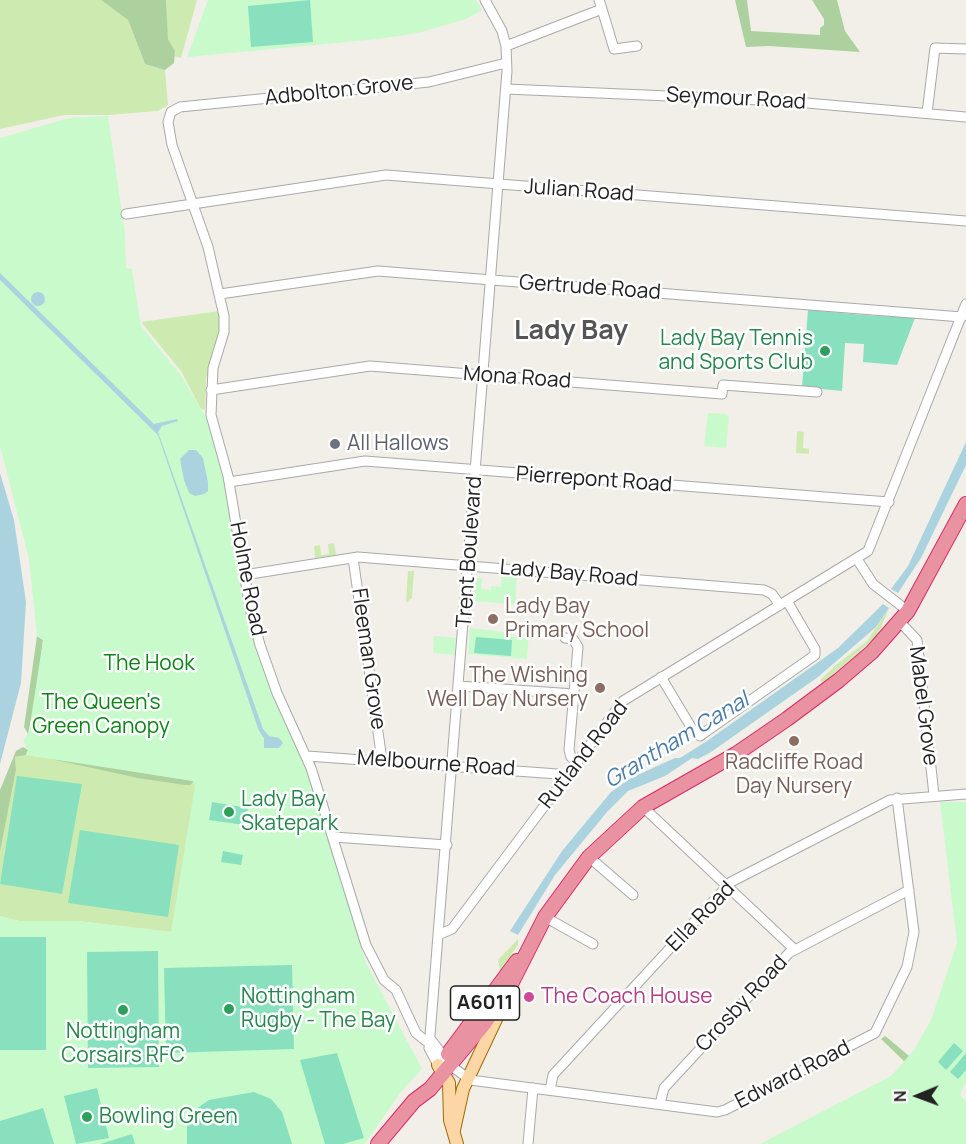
<!DOCTYPE html>
<style>
body{margin:0}
#map{position:relative;width:966px;height:1144px;overflow:hidden;background:#f2efe9;font-family:Manrope,sans-serif}
canvas{display:block}
.north{position:absolute;left:888px;top:1066px;width:60px;height:60px;-webkit-text-stroke:4px #fff;paint-order:stroke;rotate:269deg;font-size:16px;font-weight:700;line-height:24px;text-align:center;color:#222}
.north::after{content:'';display:block;margin:auto;width:21px;height:27px;background:#222;clip-path:polygon(50% 0,100% 100%,50% 72%,0 100%)}
</style>
<div id="map">
<canvas width="966" height="1144"></canvas>
<div class="north">N</div>
</div>
<script>
const ctx = document.querySelector('canvas').getContext('2d');
ctx.lineJoin = 'round';
function fill(path, color) {
  ctx.fillStyle = color;
  ctx.fill(path, 'evenodd');
}
function shape(rows) {
  const path = new Path2D();
  for (const r of rows) {
    if (r.length === 3) {
      path.moveTo(r[0] + r[2], r[1]);
      path.arc(r[0], r[1], r[2], 0, 2 * Math.PI);
      continue;
    }
    path.moveTo(r[0], r[1]);
    for (let i = 2; i < r.length; i += 2) path.lineTo(r[i], r[i + 1]);
  }
  return path;
}
function trace(path, color, width, dash) {
  ctx.strokeStyle = color;
  ctx.lineWidth = width;
  ctx.lineCap = dash ? 'butt' : 'round';
  ctx.setLineDash(dash || []);
  ctx.stroke(path);
}
function label(font, color, halo, rows, align = 'center') {
  ctx.font = font + ' Manrope,sans-serif';
  ctx.lineWidth = 5;
  ctx.setLineDash([]);
  ctx.textBaseline = 'middle';
  ctx.strokeStyle = halo;
  ctx.fillStyle = color;
  for (const [text, x, y, turn = 0] of rows) {
    ctx.save();
    ctx.translate(x, y);
    ctx.rotate((+turn || 0) * Math.PI / 180);
    ctx.textAlign = isNaN(turn) ? turn : align;
    if (halo) ctx.strokeText(text, 0, 0);
    ctx.fillText(text, 0, 0);
    ctx.restore();
  }
}
fill(shape([
 [0,0,101,0,128,20,145,64,165,70,168,105,158,111,108,115,64,115,0,129],
 [166,0,197,0,181,58,173,56,175,51,167,37],
 [219,311,220,332,206,378,205,410,201,409,181,371,141,322],
 [797,431,804,432,803,448,809,449,809,454,796,453],
 [334,543,336,555,315,558,314,546,320,545,321,555,329,554,328,544],
 [408,571,414,571,412,598,406,603],
 [889,608,878,635,823,683,820,680,837,664,867,641],
 [26,755,194,778,329,840,356,932,172,932,77,921,19,921,0,916,0,851,16,770,15,757],
 [518,939,518,945,500,971,498,960]
]), '#cdebb0');
fill(shape([
 [101,0,166,0,168,39,175,51,174,63,165,70,145,64,128,20],
 [735,0,747,0,751,31,820,35,820,28,824,25,824,19,812,0,837,0,845,31,860,52,769,46,746,47],
 [37,636,43,640,38,686,28,734,24,727],
 [23,747,28,750,26,755,15,757,16,770,0,852,0,790,16,751],
 [51,759,82,763,193,781,191,785,184,785,138,778],
 [885,1036,889,1039,922,1067,906,1063,881,1039]
]), '#add19e');
fill(shape([
 [208,0,476,0,482,10,466,19,418,33,378,39,187,57],
 [108,116,125,234,126,268,132,269,141,326,182,377,207,419,226,482,247,614,311,781,366,963,422,1069,400,1093,365,1144,0,1144,0,916,19,921,77,921,171,932,195,786,193,781,26,755,28,750,23,741,29,732,43,640,37,636,29,559,0,446,0,138,69,118],
 [708,413,726,414,729,417,726,448,704,446],
 [502,574,517,576,515,604,472,601,477,578,482,578,481,589,491,590,491,586,501,587],
 [470,628,512,633,512,637,516,637,516,633,529,632,527,659,468,654],
 [434,636,456,638,455,655,433,653],
 [940,802,966,802,966,1082,960,1095,966,1101,966,1144,760,1144,891,1076,914,1050,931,1020,957,943]
]), '#c8facc');
fill(shape([
 [310,0,313,42,251,47,248,6],
 [808,310,863,315,915,318,897,365,863,362,864,344,845,343,842,391,802,387],
 [476,637,512,640,511,656,474,653],
 [17,776,82,784,62,894,0,884],
 [212,802,248,808,245,825,209,820],
 [80,830,179,845,168,917,68,903],
 [223,851,243,855,241,865,221,862],
 [0,937,46,937,46,1050,0,1050],
 [158,951,159,1067,88,1068,87,952],
 [292,965,294,1049,166,1053,164,968],
 [954,1043,963,1051,946,1070,938,1062],
 [337,1053,364,1138,343,1144,325,1144,300,1060],
 [966,1053,966,1070,958,1079,950,1072],
 [97,1088,109,1138,76,1144,64,1096],
 [254,1092,271,1099,282,1112,292,1144,187,1144,187,1126,190,1116,199,1107,209,1100],
 [43,1108,54,1144,0,1144,0,1121],
 [132,1134,135,1144,100,1144]
]), '#88e0be');
fill(shape([
 [0,273,154,424,177,419,178,421,162,426,158,432,263,729,269,736,279,738,283,743,279,748,264,748,264,738,259,731,158,435,0,280],
 [38,299,7],
 [966,442,966,465,921,558,898,593,891,589,908,566],
 [189,450,196,450,203,458,208,482,208,491,204,494,195,496,189,493,184,480,180,459],
 [0,473,14,520,26,602,21,683,0,764],
 [883,604,889,608,876,627,818,677,711,752,698,759,692,758,665,776,628,791,607,812,555,875,518,935,510,931,562,851,611,792,631,778,675,758,680,758,707,741,838,648]
]), '#aad3df');
const minor = shape([
 [602,9,614,49,637,46],
 [506,46,602,9,599,0],
 [506,89,784,101,966,117],
 [927,113,935,48,966,49],
 [126,214,386,175,966,221],
 [220,294,378,271,962,317],
 [211,390,370,366,722,394,723,385,817,392],
 [229,482,365,461,889,502],
 [353,558,382,760],
 [857,559,873,584,908,611],
 [244,575,358,557,764,590,772,594,780,605],
 [900,622,917,640,934,795],
 [565,638,573,639,578,647,569,750,571,757,577,762],
 [661,677,694,732,700,736,704,733,815,655,815,649,787,601],
 [459,686,574,694],
 [307,756,558,774,565,778],
 [643,807,794,949],
 [334,837,447,845],
 [589,857,633,895],
 [545,917,593,944],
 [440,934,452,929,623,701,868,551,966,304],
 [432,1041,426,1041,416,1033,396,990,384,980,366,945,311,768,277,693,260,645,250,608,228,476,211,415,213,368,224,332,224,316,208,247,172,145,168,122,171,112,180,107,429,82,506,63],
 [432,1041,450,1065,470,1080,717,1112,725,1110,875,1033,907,967,914,932,897,798],
 [438,1065,429,1048,507,71,506,46,502,31,485,0],
 [550,1090,553,1075,731,882,890,800,966,794],
 [660,1104,664,1088,789,953,909,890],
 [528,1144,533,1088]
]);
const major = shape([
 [438,1065,449,1083,450,1120,457,1144],
 [454,1130,463,1089,507,996]
]);
const highway = shape([
 [448,1054,517,961],
 [378,1144,414,1101,430,1089,484,1024,511,984,545,917,589,857,643,807,736,754,787,719,838,681,872,652,908,611,966,504]
]);
trace(minor, '#a9a9a9', 11);
trace(major, '#a06b00', 14);
trace(highway, '#dc2a67', 16);
trace(minor, '#fff', 9);
trace(major, '#fcd6a4', 12);
trace(highway, '#e892a2', 14);
for (const [x, y, r, color] of [
 [825,351,6,"#2e9e5b"],
 [335,444,6,"#6b7280"],
 [493,619,6,"#8d6e63"],
 [600,688,6,"#8d6e63"],
 [794,741,6,"#8d6e63"],
 [229,812,6,"#2e9e5b"],
 [529,997,6,"#d1479c"],
 [229,1009,6,"#2e9e5b"],
 [123,1010,6,"#2e9e5b"],
 [87,1117,6,"#2e9e5b"]
]) {
  const dot = new Path2D();
  dot.arc(x, y, r, 0, 2 * Math.PI);
  ctx.fillStyle = color;
  ctx.fill(dot);
  trace(dot, '#fff', 2);
}
for (const [x, y, w] of [
 [485,1003,69]
]) {
  const box = new Path2D();
  box.roundRect(x - w / 2, y - 17, w, 34, 4.5);
  ctx.fillStyle = '#fff';
  ctx.fill(box);
  trace(box, '#222', 1.5);
}
label('bold 20px', '#222', null, [
 ["A6011",485,1003]
]);
label('21px', '#222', '#fff', [
 ["Adbolton Grove",339,91,-6],
 ["Seymour Road",736,99,3],
 ["Julian Road",579,191,4],
 ["Gertrude Road",590,288,4],
 ["Mona Road",517,378,4],
 ["Pierrepont Road",594,480,4],
 ["Trent Boulevard",470,552,-86],
 ["Lady Bay Road",569,574,5],
 ["Holme Road",247,579,79],
 ["Fleeman Grove",368,659,82],
 ["Mabel Grove",923,706,83],
 ["Rutland Road",584,755,-52],
 ["Melbourne Road",436,764,4],
 ["Ella Road",701,917,-46],
 ["Crosby Road",742,1004,-47],
 ["Edward Road",793,1075,-27]
]);
label('21px', '#27864d', '#fff', [
 ["Lady Bay Tennis",813,339,"right"],
 ["and Sports Club",813,363,"right"],
 ["Lady Bay",241,800],
 ["Skatepark",241,824],
 ["Nottingham",241,997],
 ["Rugby - The Bay",241,1021],
 ["Nottingham",123,1032,"center"],
 ["Corsairs RFC",123,1056,"center"],
 ["Bowling Green",99,1117]
], 'left');
label('21px', '#5b616d', '#fff', [
 ["All Hallows",347,444]
], 'left');
label('21px', '#785e54', '#fff', [
 ["Lady Bay",505,607],
 ["Primary School",505,631],
 ["The Wishing",588,676,"right"],
 ["Well Day Nursery",588,700,"right"],
 ["Radcliffe Road",794,763,"center"],
 ["Day Nursery",794,787,"center"]
], 'left');
label('21px', '#0c8416', '#fff', [
 ["The Hook",149,664],
 ["The Queen's",101,703],
 ["Green Canopy",101,727]
]);
label('21px', '#b23c85', '#fff', [
 ["The Coach House",541,997]
], 'left');
label('italic 22px', '#4a7aab', '#fff', [
 ["Grantham Canal",677,741,-31]
]);
label('bold 27px', '#555', '#fff', [
 ["Lady Bay",571,331]
]);
</script>
